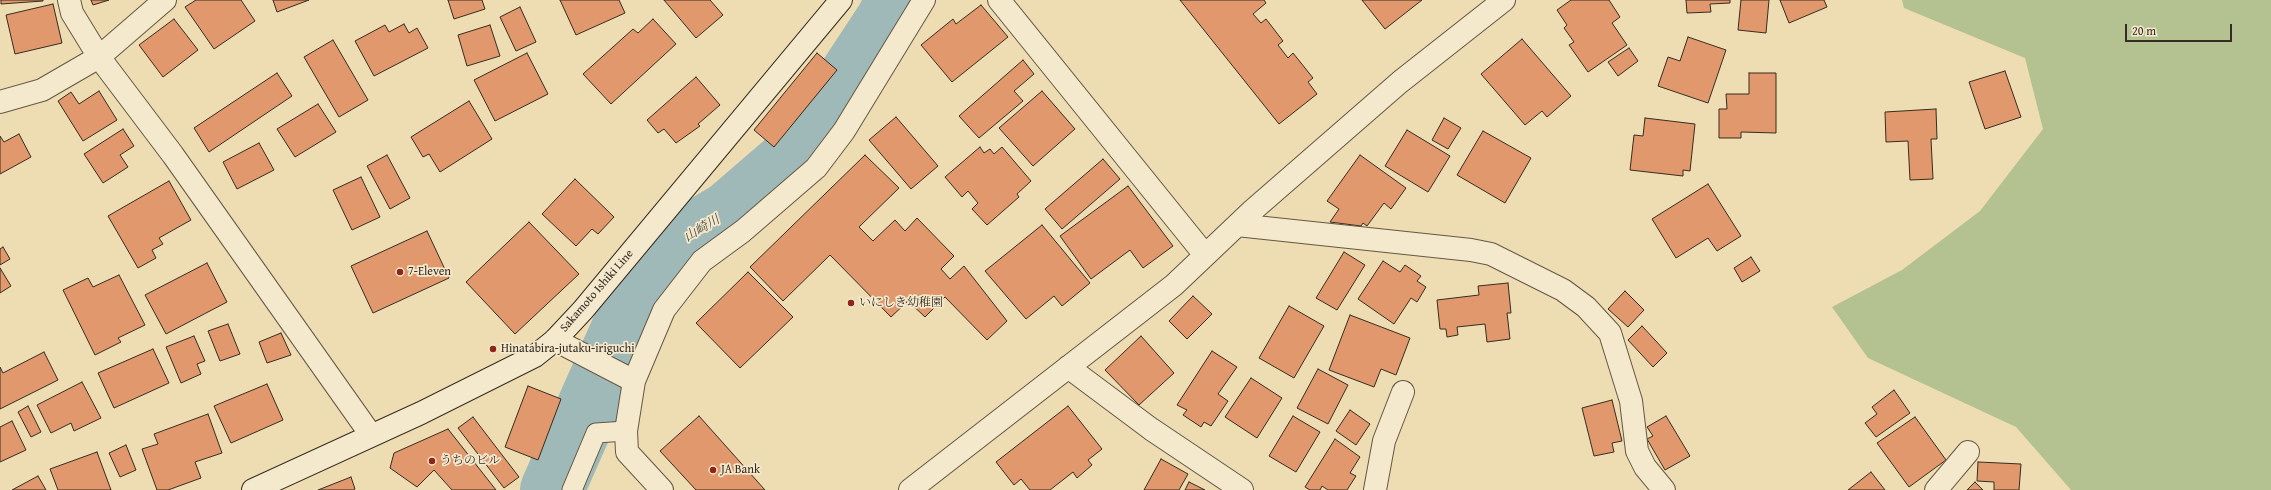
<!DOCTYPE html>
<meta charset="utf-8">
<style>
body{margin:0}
#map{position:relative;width:2271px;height:490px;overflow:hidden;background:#eedcb2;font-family:"Gentium Book Plus",serif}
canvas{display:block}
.scale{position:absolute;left:2125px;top:24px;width:107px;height:18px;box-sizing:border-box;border:2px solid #362c21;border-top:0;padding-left:5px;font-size:12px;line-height:14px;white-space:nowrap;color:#362c21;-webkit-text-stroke:3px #f4e8cd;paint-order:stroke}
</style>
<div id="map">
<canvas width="2271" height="490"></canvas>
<div class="scale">20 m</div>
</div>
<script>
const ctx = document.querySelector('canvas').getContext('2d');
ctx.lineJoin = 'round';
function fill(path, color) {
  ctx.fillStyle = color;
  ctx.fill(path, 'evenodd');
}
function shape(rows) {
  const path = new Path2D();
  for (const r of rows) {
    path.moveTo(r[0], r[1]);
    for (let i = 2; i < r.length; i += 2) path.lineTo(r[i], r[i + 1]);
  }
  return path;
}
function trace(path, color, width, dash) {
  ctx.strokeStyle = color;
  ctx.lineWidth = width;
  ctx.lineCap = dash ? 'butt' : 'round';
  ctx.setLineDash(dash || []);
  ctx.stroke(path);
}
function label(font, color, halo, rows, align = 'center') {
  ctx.font = font + ' "Gentium Book Plus","Noto Serif JP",serif';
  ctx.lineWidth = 3.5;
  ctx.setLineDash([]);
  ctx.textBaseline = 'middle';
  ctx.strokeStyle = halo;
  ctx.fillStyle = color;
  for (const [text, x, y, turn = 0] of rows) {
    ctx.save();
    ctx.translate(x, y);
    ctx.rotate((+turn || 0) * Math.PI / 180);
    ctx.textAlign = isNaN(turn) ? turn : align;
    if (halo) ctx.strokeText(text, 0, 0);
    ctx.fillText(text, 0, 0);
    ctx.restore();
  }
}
fill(shape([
 [1902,0,2271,0,2271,490,2071,490,2016,427,1868,358,1832,307,1902,270,1980,211,2043,129,2025,58,1904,8]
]), '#b3c290');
trace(shape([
 [552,490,628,318,676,245,729,213,787,163,839,94,887,21,898,0]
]), '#9eb9b7', 64);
const building = shape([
 [1,0,43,0,43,1,1,4,1,0],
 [91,0,109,0,93,5,91,0],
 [196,0,241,0,255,21,214,49,185,7,196,0],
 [273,0,309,0,277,12,273,0],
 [448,0,482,0,485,9,454,19,448,0],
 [560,0,619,0,625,13,576,35,560,0],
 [664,0,710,0,723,15,696,38,664,0],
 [1180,0,1264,0,1266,3,1253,14,1261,23,1266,19,1283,41,1278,45,1288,58,1293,53,1313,78,1308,82,1317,94,1279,124,1180,0],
 [1362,0,1422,0,1385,29,1362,0],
 [1571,0,1609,0,1620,17,1612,23,1627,45,1588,72,1569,45,1574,42,1564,28,1567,25,1557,10,1571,0],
 [1686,0,1730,0,1730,3,1710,4,1711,12,1687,13,1686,0],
 [1741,0,1769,0,1766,33,1738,30,1741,0],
 [1780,0,1824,0,1827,7,1789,23,1780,0],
 [53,4,62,43,15,54,6,15,53,4],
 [981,5,1008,37,952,82,921,45,953,19,956,24,981,5],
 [520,7,536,42,516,51,500,17,520,7],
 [174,19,198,50,163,77,139,45,174,19],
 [653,19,676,44,611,104,583,74,633,29,638,33,653,19],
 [404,24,409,33,417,28,428,48,374,76,355,41,385,25,389,32,404,24],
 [490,25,500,56,467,66,458,35,490,25],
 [1688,37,1726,50,1708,103,1658,86,1668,57,1680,61,1688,37],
 [1522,39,1571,96,1547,117,1542,111,1525,125,1481,74,1522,39],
 [333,40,368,100,339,117,304,57,333,40],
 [1629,48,1638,61,1618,76,1608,62,1629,48],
 [527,53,548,94,495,121,474,80,527,53],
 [817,53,837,70,774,147,754,130,817,53],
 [1023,60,1034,74,1014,91,1023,101,979,138,959,116,1023,60],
 [2005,71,2021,117,1985,129,1969,82,2005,71],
 [277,73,292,96,209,152,194,128,277,73],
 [1749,73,1776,73,1776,133,1741,132,1741,138,1719,138,1719,109,1727,109,1726,94,1749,94,1749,73],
 [696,77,720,105,698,124,700,126,676,143,664,129,658,133,647,120,696,77],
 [99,91,117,120,83,141,58,101,71,92,79,104,99,91],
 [1042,91,1075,129,1033,166,999,128,1042,91],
 [469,101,492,139,440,172,429,154,423,157,411,137,469,101],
 [318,104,336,132,295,157,277,129,318,104],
 [1936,109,1937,139,1931,139,1933,179,1910,180,1908,141,1886,142,1885,112,1936,109],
 [896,117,938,166,911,189,869,140,896,117],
 [1444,118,1461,128,1448,149,1432,140,1444,118],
 [1645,118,1695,124,1690,171,1683,170,1683,176,1630,170,1634,135,1643,136,1645,118],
 [123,129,134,146,120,155,128,167,103,183,84,154,123,129],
 [1407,130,1450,156,1428,192,1385,166,1407,130],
 [1483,131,1531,158,1505,203,1457,175,1483,131],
 [19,134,31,157,0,174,0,136,4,142,19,134],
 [259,143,274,170,237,189,223,162,259,143],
 [980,147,984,153,990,149,994,154,1002,147,1031,181,1017,194,1019,197,987,225,972,209,978,203,968,191,962,197,945,177,980,147],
 [387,155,410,198,390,209,367,166,387,155],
 [865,155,899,188,859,227,873,241,895,220,905,231,917,218,954,256,941,269,950,279,964,266,1007,321,987,340,945,297,925,317,908,301,891,317,830,255,783,301,750,267,865,155],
 [1360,155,1406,188,1391,209,1384,203,1367,226,1363,223,1361,226,1330,222,1339,209,1327,201,1360,155],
 [1103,159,1120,179,1062,229,1045,209,1103,159],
 [361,177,380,217,352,230,333,190,361,177],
 [575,179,614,217,598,234,592,229,576,246,542,214,575,179],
 [169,181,191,220,159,238,163,244,152,250,156,258,138,268,108,216,169,181],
 [1708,184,1741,236,1717,251,1708,238,1676,258,1652,219,1708,184],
 [1128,186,1173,246,1143,268,1130,250,1091,279,1060,236,1128,186],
 [529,222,579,274,515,334,466,282,529,222],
 [1042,225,1090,283,1062,306,1054,296,1026,319,985,271,1042,225],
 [427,231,449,278,373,313,351,266,427,231],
 [3,247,10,259,0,265,0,249,3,247],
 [1344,252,1365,265,1337,310,1316,298,1344,252],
 [1751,257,1760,271,1742,282,1734,268,1751,257],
 [1383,261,1400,272,1405,265,1421,276,1417,281,1426,287,1417,302,1411,298,1394,324,1358,299,1383,261],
 [207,263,227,302,166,334,145,295,207,263],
 [0,268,11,286,0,293,0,268],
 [748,272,793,317,740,368,696,323,748,272],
 [119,275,145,325,118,338,121,342,95,355,63,290,88,278,93,287,119,275],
 [1508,283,1511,313,1507,313,1510,339,1487,342,1485,324,1457,327,1458,335,1447,337,1446,329,1440,329,1437,300,1479,295,1478,286,1508,283],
 [1625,291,1644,310,1628,327,1608,309,1625,291],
 [1193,296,1212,314,1187,339,1169,321,1193,296],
 [1289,306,1324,326,1294,378,1259,358,1289,306],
 [1350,315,1410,338,1396,375,1381,369,1374,387,1329,370,1350,315],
 [228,324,240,354,220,361,208,331,228,324],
 [1642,326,1667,353,1653,367,1628,340,1642,326],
 [281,333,291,355,267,363,259,342,281,333],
 [194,336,205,361,197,364,201,374,181,383,166,347,194,336],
 [1141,336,1174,373,1139,405,1105,370,1141,336],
 [153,349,169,383,114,408,98,373,153,349],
 [1212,351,1237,367,1218,394,1228,401,1211,426,1204,422,1201,427,1183,415,1187,410,1177,405,1212,351],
 [44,352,58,380,0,409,0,367,3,373,44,352],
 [1318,369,1348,385,1328,424,1297,408,1318,369],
 [1251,378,1282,398,1257,438,1225,417,1251,378],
 [82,382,101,418,74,431,71,423,51,433,37,405,82,382],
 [267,384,283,420,231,443,214,406,267,384],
 [528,386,561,399,538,460,505,447,528,386],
 [1894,390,1910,413,1876,437,1865,423,1877,414,1872,407,1894,390],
 [1612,400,1622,441,1612,443,1614,452,1594,456,1582,408,1612,400],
 [28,406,41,432,31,437,18,412,28,406],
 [1068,406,1102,449,1088,460,1092,465,1077,478,1073,472,1050,490,1030,490,1021,479,1014,485,996,462,1068,406],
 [1350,410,1370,424,1356,445,1336,431,1350,410],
 [208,414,222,453,195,462,201,478,168,490,157,490,142,449,158,444,154,434,208,414],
 [699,416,765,490,696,490,660,451,699,416],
 [1293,416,1320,432,1296,472,1269,456,1293,416],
 [1666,416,1690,456,1665,470,1647,439,1653,436,1647,427,1666,416],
 [473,417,519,477,504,488,458,428,473,417],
 [1915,417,1946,460,1909,487,1877,443,1915,417],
 [12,421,26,450,0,462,0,427,12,421],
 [448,429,496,490,452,490,434,470,417,487,390,468,394,453,448,429],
 [1335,439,1360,457,1350,473,1356,476,1347,490,1328,490,1322,486,1320,490,1310,490,1305,487,1335,439],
 [126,445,136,470,120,477,109,453,126,445],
 [97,452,111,490,58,490,50,469,97,452],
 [1161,459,1188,474,1179,490,1144,490,1161,459],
 [1978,462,2021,464,2019,490,1994,490,1994,482,1977,481,1978,462],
 [1871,472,1885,490,1848,490,1871,472],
 [38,476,46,490,12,490,38,476],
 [351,477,355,489,353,490,318,490,351,477],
 [1189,482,1205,490,1185,490,1189,482],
 [1975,482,1983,490,1967,490,1975,482]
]);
fill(building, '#e0986c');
trace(building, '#362c21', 1);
const service = shape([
 [572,490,596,433,626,431]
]);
const minor = shape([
 [69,0,72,13,99,57,173,155,371,435],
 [999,0,1205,255],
 [0,102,42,90,99,57,165,0],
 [1237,225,1471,250,1491,254,1563,290,1586,307,1610,333,1631,401,1637,451,1645,467,1664,490],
 [555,340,634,381],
 [1068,367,1151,429,1242,490],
 [662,490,627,452,626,431,634,381,664,310,702,261,743,231,816,168,844,131,924,0],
 [910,490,1174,285,1253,210,1400,82,1504,0],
 [1375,490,1384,441,1403,392],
 [1936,490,1968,452]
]);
const secondary = shape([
 [253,490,421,413,535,356,555,340,583,310,841,0]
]);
trace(service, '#645845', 21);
trace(minor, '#645845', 24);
trace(secondary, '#362c21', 24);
trace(service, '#f4e8cd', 19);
trace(minor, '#f4e8cd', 22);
trace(secondary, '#f4e8cd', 22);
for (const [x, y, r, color] of [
 [400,272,4,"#8f2418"],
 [851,303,4,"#8f2418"],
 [493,349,4,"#8f2418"],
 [432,461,4,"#8f2418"],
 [713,470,4,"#8f2418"]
]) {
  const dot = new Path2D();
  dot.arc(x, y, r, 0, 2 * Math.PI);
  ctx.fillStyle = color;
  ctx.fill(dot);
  trace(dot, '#f4e8cd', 1.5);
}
label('12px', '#362c21', '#f4e8cd', [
 ["7-Eleven",408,272],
 ["いにしき幼稚園",859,303],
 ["Hinatabira-jutaku-iriguchi",501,349],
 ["うちのビル",440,461],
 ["JA Bank",721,470]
], 'left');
label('12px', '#362c21', '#f4e8cd', [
 ["Sakamoto Ishiki Line",597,291,-49]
]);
label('italic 13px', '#504f46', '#f4e8cd', [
 ["山崎川",702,229,-31]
]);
</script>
